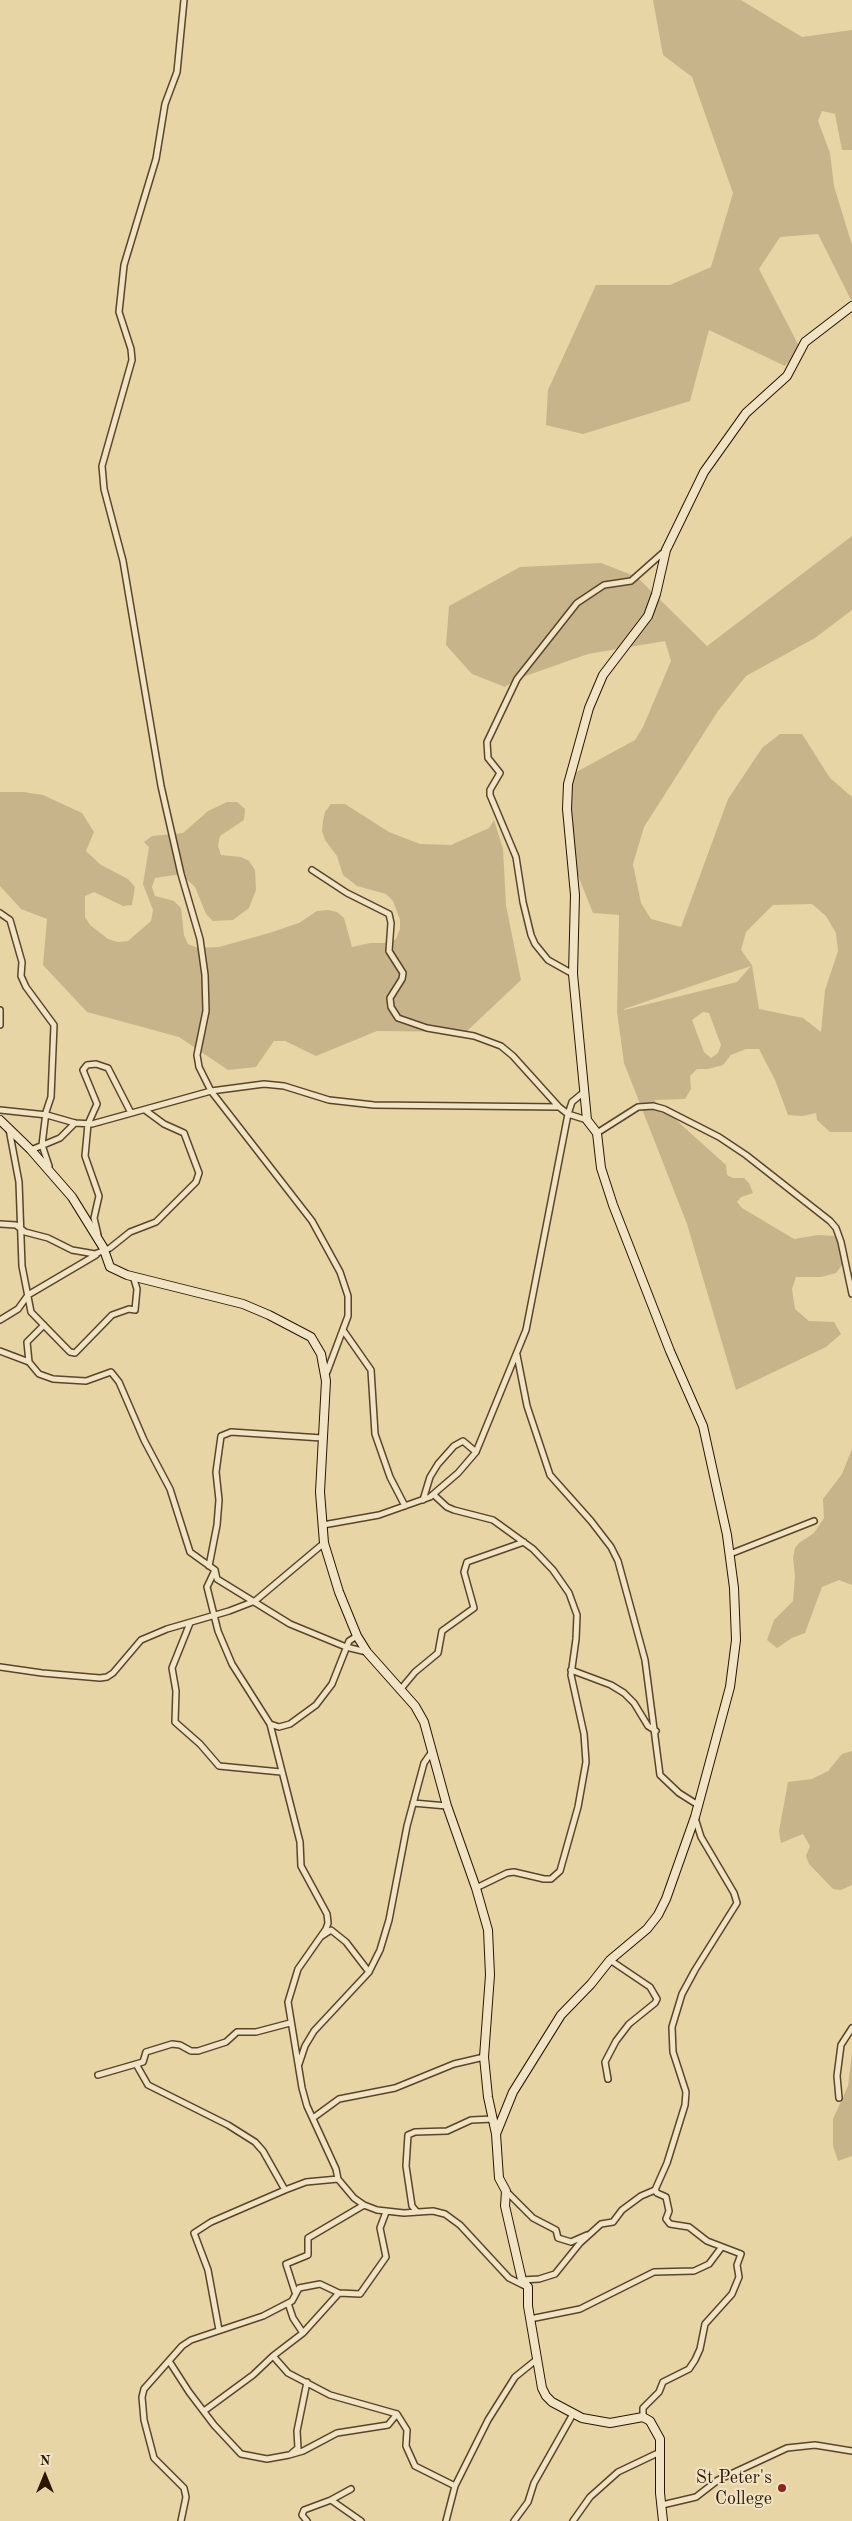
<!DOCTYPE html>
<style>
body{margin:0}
#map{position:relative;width:852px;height:2521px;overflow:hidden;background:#e8d5a6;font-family:"Old Standard TT",serif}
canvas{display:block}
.north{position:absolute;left:20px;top:2451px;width:50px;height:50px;-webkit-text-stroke:4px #f0e4c5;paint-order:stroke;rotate:0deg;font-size:14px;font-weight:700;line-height:20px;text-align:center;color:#2a1500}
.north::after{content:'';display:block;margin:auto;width:18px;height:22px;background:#2a1500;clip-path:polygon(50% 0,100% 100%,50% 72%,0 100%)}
</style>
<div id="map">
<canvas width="852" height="2521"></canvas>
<div class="north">N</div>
</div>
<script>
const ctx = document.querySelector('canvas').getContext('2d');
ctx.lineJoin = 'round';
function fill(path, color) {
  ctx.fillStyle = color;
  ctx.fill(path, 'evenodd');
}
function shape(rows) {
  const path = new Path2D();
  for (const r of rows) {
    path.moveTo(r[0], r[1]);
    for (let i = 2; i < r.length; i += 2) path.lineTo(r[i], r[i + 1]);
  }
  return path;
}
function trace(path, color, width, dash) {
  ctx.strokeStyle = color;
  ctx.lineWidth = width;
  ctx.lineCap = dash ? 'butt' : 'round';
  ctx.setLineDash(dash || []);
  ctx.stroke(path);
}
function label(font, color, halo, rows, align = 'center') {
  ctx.font = font + ' "Old Standard TT",serif';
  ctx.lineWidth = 4;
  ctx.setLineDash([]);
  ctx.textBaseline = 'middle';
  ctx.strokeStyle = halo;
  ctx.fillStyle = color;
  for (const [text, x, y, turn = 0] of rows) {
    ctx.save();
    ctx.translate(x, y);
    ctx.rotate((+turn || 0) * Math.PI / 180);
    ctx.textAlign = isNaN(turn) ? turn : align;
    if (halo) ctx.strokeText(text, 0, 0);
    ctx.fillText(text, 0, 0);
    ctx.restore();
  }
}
fill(shape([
 [653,0,741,0,802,37,852,30,852,150,842,150,835,114,822,111,818,121,830,153,834,186,852,245,852,302,818,234,780,237,759,269,800,348,785,366,709,330,690,401,583,434,546,425,548,390,596,285,670,285,711,267,733,193,692,77,663,55],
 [852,536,852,610,815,638,746,676,718,711,644,827,633,864,641,903,651,919,681,927,728,799,762,748,780,734,802,734,830,778,852,797,852,1132,830,1132,817,1120,816,1113,802,1116,788,1115,775,1080,759,1049,746,1049,731,1055,723,1065,708,1069,697,1069,690,1076,691,1089,685,1099,654,1100,726,1165,727,1175,733,1178,744,1178,749,1183,753,1193,741,1197,737,1202,742,1208,794,1239,818,1235,836,1236,845,1244,842,1265,836,1273,821,1277,796,1277,792,1289,795,1309,809,1321,834,1322,841,1334,826,1347,736,1390,687,1224,624,1063,617,1012,619,915,593,913,573,863,569,776,635,740,643,727,671,661,665,641,588,654,517,679,505,687,472,674,446,645,449,606,520,567,601,563,637,577,707,646],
 [812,904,826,916,836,933,838,951,825,990,821,1032,803,1018,759,1009,752,965,741,950,746,932,773,905],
 [751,966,737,982,624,1010,624,1009],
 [703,1012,709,1013,721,1045,718,1053,711,1058,704,1052,692,1020],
 [0,792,23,792,43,795,82,813,94,832,86,851,101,865,128,879,135,887,132,905,123,906,94,892,85,896,85,917,90,925,108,939,118,942,128,941,151,921,153,910,143,884,149,847,144,842,152,836,183,833,208,811,227,802,237,802,245,809,244,820,220,836,218,846,221,855,241,857,249,861,255,870,256,890,249,908,233,920,213,921,206,914,195,887,181,874,155,878,152,887,155,896,174,901,181,908,184,935,188,944,198,948,219,947,269,933,299,923,317,911,328,910,337,912,344,918,352,947,370,943,389,943,396,939,400,929,400,920,393,901,386,894,357,886,343,875,337,856,325,840,322,831,323,821,325,812,331,804,345,804,389,832,420,844,451,845,489,828,494,820,503,849,506,905,521,980,466,1032,377,1031,316,1056,285,1041,274,1041,256,1067,228,1070,179,1037,87,1012,43,965,47,919,21,909,0,886],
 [852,1449,852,1585,839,1580,822,1587,805,1633,792,1638,777,1648,767,1640,774,1620,793,1601,795,1576,793,1558,795,1548,799,1543,814,1533,824,1518,823,1499,842,1474],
 [852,1751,852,1885,841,1890,833,1889,809,1864,806,1856,810,1846,803,1834,781,1843,779,1831,788,1782,812,1779,828,1771,842,1754],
 [852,2053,852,2156,838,2161,833,2146,833,2119,848,2086]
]), '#c8b48a');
const street = shape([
 [184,0,177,72,165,104,156,159,124,265,119,312,131,349,132,360,102,466,104,489,123,561,161,786,181,874,200,939,205,975,206,1011,197,1055,199,1067,211,1091,312,1221,340,1272,348,1296,348,1316,327,1372],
 [312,870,347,893,389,914,391,923,389,951,403,973,402,979,390,998,391,1007,398,1018,427,1028,474,1036,501,1046,513,1056,559,1107],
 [0,913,10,920,22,962,21,976,26,987,54,1025,51,1097,46,1112,42,1145,49,1166],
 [573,974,548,960,535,944,531,935,523,902,516,857,490,795,490,790,500,773,488,758,487,742,517,679,577,603,604,585,631,581,666,550],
 [0,1010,0,1025],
 [0,1110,47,1115,75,1123,92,1124,211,1091,264,1084,284,1086,329,1100,374,1105,559,1107,568,1114,587,1120],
 [9,1129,19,1182,22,1266,31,1312,70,1352,75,1353,112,1315,129,1309,135,1310,137,1289,133,1276],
 [597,1133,638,1107,653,1106,664,1109,719,1137,746,1155,830,1221,836,1228,841,1242,852,1294],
 [31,1150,60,1138,75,1123],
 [0,1224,16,1225,25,1232,48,1238,72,1250,95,1254,110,1248,130,1232,156,1222,196,1182,199,1173,184,1133,164,1124,145,1110],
 [98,1235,94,1218,99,1196,85,1156,88,1124,97,1104,83,1070,87,1065,96,1064,108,1068,131,1113],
 [0,1320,18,1309,28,1295,96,1255],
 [343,1330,371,1370,375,1434,390,1477,405,1506],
 [0,1351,29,1362,39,1374,53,1379,86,1381,111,1372,119,1382,144,1440,170,1489,190,1552,215,1570,217,1579,290,1624,346,1647,367,1652],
 [517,1355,527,1406,550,1475,591,1521,611,1547,618,1561,645,1660,660,1775,679,1793,698,1805],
 [29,1362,27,1342,44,1325],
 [434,1495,447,1507,454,1510,493,1520,533,1549,553,1570,569,1593,577,1615,576,1639,571,1675,584,1734,586,1762,578,1807,560,1871,551,1879,544,1879,514,1872,507,1873,476,1888],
 [423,1500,430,1477,438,1464,454,1446,463,1441,476,1452],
 [323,1525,379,1515,430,1497,458,1473,476,1452,526,1330,568,1114,572,1102,584,1092],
 [730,1554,814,1521],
 [209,1566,217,1525,219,1500,216,1472,221,1436,231,1432,322,1438],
 [215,1570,207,1587,218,1631,232,1664,270,1724,300,1842,301,1866,327,1914,328,1923,326,1929,298,1969,288,2002,302,2088,307,2106,336,2169,338,2179,354,2198,364,2205,377,2210,404,2213,433,2211,445,2214,460,2225,509,2278,527,2287],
 [190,1623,172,1668,176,1691,175,1722,200,1744,219,1766,281,1772],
 [0,1667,42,1673,100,1678,107,1677,113,1673,141,1640,167,1629,229,1611,255,1601,324,1543],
 [571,1670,611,1685,624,1693,634,1703,648,1726,656,1731],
 [400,1690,415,1672,438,1653,442,1631,474,1608,464,1572,467,1562,524,1542],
 [270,1724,279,1727,290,1724,316,1705,332,1684,349,1641,357,1636],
 [413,1803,447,1806],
 [322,1936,331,1930,346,1942,369,1972],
 [136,2064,143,2062,146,2052,172,2044,180,2045,191,2051,198,2051,226,2042,237,2032,256,2032,290,2023],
 [299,2064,305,2046,314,2031,369,1972,380,1950,389,1920,407,1826,424,1763,431,1753],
 [98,2075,136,2064,148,2085,228,2125,255,2142,263,2151,285,2190,306,2182,338,2179],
 [608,2079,605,2062,616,2041,629,2024,655,2003,657,1999,650,1987,610,1960],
 [839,2098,837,2076,841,2045,852,2028],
 [313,2118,339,2099,395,2088,454,2064,484,2057],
 [655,2190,667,2163,685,2105,686,2092,673,2052,672,2027,682,1994,695,1970,737,1903,734,1893,701,1837,695,1818],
 [506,2191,533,2218,556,2230,558,2238,571,2242,587,2235],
 [417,2212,412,2206,406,2166,408,2135,415,2132,447,2131,471,2120,493,2119],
 [522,2280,539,2279,555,2274,580,2243,601,2224,613,2222,622,2210,641,2196,655,2190,657,2193,666,2197,669,2211,666,2219,670,2224,689,2227,707,2241,741,2254,737,2265,739,2277,732,2294,705,2324,700,2349,695,2360,689,2369,663,2382,659,2392,643,2408,643,2417],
 [295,2292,286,2264,308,2255,308,2238,364,2205],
 [288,2303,293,2318,303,2333],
 [530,2319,580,2309,654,2272,694,2271,709,2264,721,2248],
 [219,2330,208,2270,194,2233,211,2222,285,2190],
 [273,2356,288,2373,330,2395,397,2414,407,2430,406,2446,415,2466,455,2486],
 [169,2361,189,2392,214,2425,241,2454,267,2459,289,2455,303,2451,337,2433,388,2425,397,2414],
 [204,2411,253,2375,273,2356,303,2333,339,2293],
 [292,2453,298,2448,297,2431,307,2382],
 [331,2500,351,2489],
 [662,2505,696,2497,718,2480,787,2448,815,2445,852,2451],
 [181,2521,186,2497,184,2488,154,2458,144,2420,142,2397,144,2389,182,2346,191,2340,263,2316,292,2301,299,2288,320,2284,339,2293,360,2294,386,2257,380,2228,386,2212],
 [307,2521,302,2515,304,2510,331,2500,361,2521],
 [446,2521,455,2486,488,2420,515,2377,536,2360],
 [514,2521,528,2502,534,2483,573,2414],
 [573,2521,590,2497,618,2472,660,2452]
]);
const secondary = shape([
 [0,1120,31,1150,72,1197,103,1247,110,1267,127,1275,243,1304,269,1315,311,1337,321,1354,326,1381,320,1492,324,1543,339,1592,357,1636,367,1652,415,1706,424,1722,447,1806,476,1888,488,1930,490,1975,484,2057,488,2097,496,2134,499,2178,506,2191,505,2206,522,2280,528,2287,528,2306,542,2388,546,2396,552,2402,582,2418,610,2423,643,2417,650,2421,660,2439,660,2493,663,2521],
 [496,2134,513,2092,561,2015,591,1984,610,1960,647,1929,658,1915,666,1899,695,1817,730,1687,736,1640,734,1588,727,1535,703,1426,670,1351,613,1205,601,1168,597,1133,587,1120,573,974,575,895,567,809,568,784,589,708,603,675,648,616,656,594,666,550,704,472,746,413,787,376,805,342,852,306]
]);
trace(street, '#5a452a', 8);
trace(secondary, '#2a1500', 10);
trace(street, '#f0e4c5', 5);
trace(secondary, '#f0e4c5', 8);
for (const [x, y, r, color] of [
 [782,2488,5,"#8f2418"]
]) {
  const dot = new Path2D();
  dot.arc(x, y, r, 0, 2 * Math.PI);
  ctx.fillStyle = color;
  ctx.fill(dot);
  trace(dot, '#f0e4c5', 2);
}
label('18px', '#2a1500', '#f0e4c5', [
 ["St Peter's",772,2478],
 ["College",772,2499]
], 'right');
</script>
